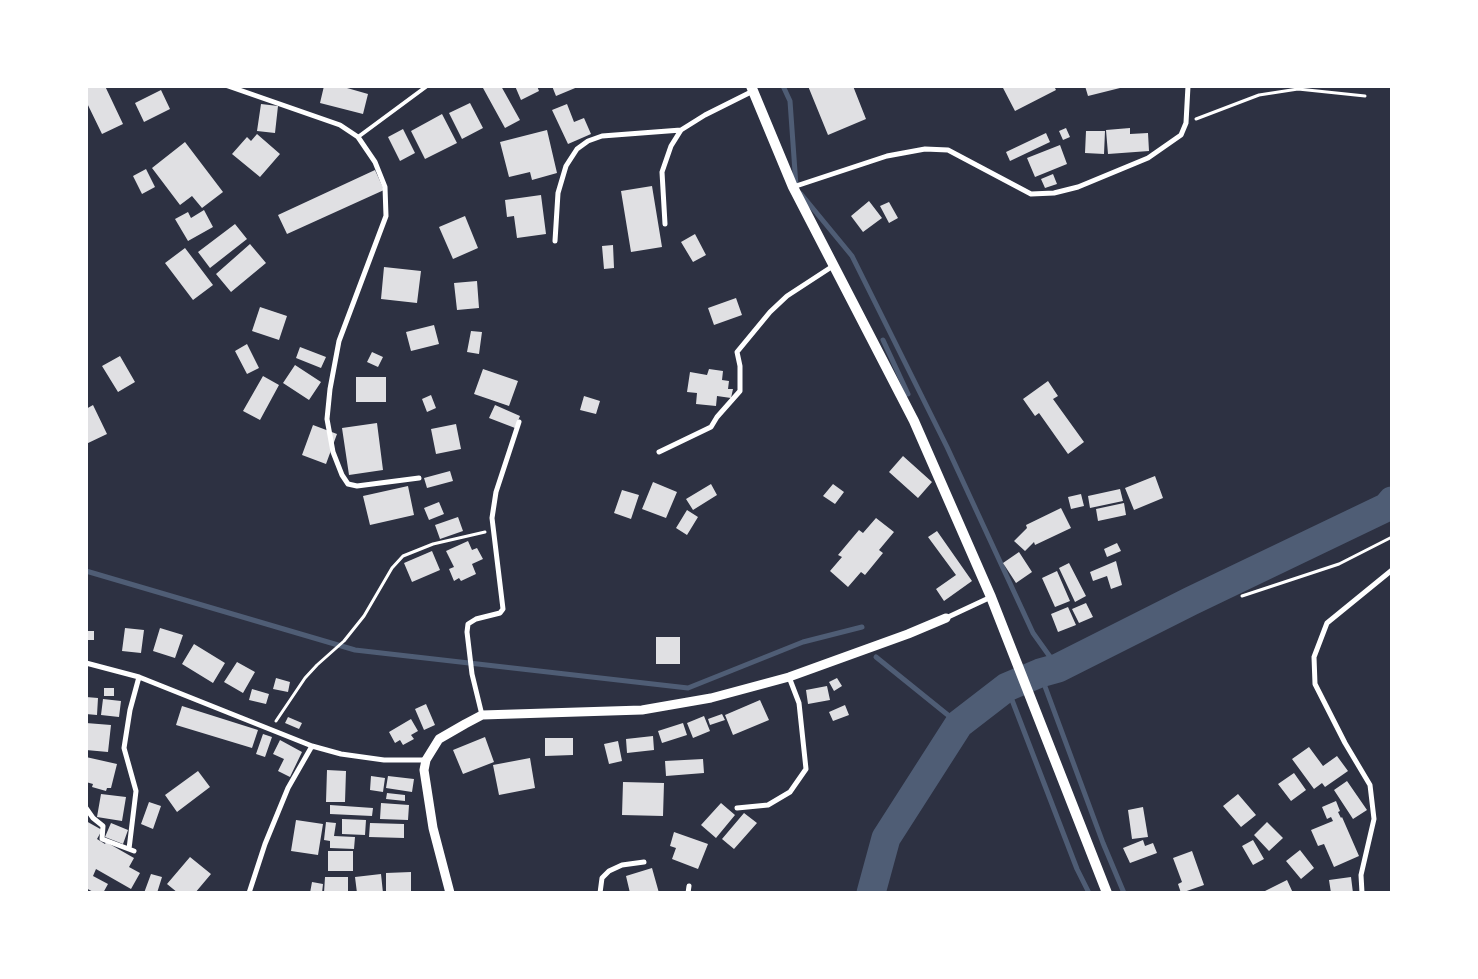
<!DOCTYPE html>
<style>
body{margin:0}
#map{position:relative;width:1478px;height:979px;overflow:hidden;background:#2d3142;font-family:"PT Serif",serif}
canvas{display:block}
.frame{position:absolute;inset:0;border:88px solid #fff;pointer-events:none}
</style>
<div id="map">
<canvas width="1478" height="979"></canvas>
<div class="frame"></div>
</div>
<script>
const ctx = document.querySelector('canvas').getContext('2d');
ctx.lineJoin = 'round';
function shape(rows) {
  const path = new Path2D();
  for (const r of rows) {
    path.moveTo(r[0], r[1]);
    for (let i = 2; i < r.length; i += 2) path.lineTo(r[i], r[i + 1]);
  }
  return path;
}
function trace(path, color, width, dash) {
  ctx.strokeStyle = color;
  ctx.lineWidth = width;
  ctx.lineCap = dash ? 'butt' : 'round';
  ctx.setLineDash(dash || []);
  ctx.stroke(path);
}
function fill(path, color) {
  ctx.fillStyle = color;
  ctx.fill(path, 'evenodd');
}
trace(shape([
 [783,86,790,101,796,186],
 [801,194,852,256,947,447,1033,633,1058,668],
 [883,340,908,394],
 [86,571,355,650,688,688,803,642,862,627],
 [876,657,959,724],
 [1040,673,1103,843,1124,893],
 [1007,687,1077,869,1089,893]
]), '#4f5d75', 5);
trace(shape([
 [871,893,886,838,959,724,1007,687,1040,673,1058,668,1191,601,1387,507,1392,501]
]), '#4f5d75', 29);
fill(shape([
 [86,86,105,86,123,124,102,134,86,101],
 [324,86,340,86,368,94,363,114,320,103],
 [487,86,501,86,520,120,505,128,483,88],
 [515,86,537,86,539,91,521,100],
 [552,86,580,86,556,96],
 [808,86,853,86,866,119,828,135],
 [1002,86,1054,86,1056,90,1015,111],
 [1085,86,1124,86,1124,87,1088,96],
 [161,90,170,109,144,122,135,103],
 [470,103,483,128,462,139,449,113],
 [261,104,278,106,275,133,257,131],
 [567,104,574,122,584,118,591,134,568,144,552,110],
 [442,114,457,143,425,159,411,131],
 [1066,128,1070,137,1063,140,1059,131],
 [1130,128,1130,134,1148,133,1149,151,1108,154,1106,130],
 [403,129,415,153,400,161,388,137],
 [547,130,557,173,532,180,530,172,509,177,500,142],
 [1086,131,1105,131,1104,154,1085,153],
 [1046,133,1050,142,1010,161,1006,152],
 [257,134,280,154,260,177,232,154,247,137,251,141],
 [185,142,223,192,202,208,192,196,180,205,152,168],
 [1060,145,1067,164,1035,177,1027,158],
 [146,169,155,187,142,194,133,176],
 [375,170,384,190,287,234,278,215],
 [1053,174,1057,184,1045,188,1041,179],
 [652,186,662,247,631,252,621,191],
 [541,195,546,234,517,238,514,216,507,217,505,200],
 [869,201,882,218,863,232,851,216],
 [889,202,898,218,889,223,880,206],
 [204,210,213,227,188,241,175,219,188,212,191,218],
 [465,216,478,248,453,259,439,227],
 [235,224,247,239,210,268,198,252],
 [695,234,706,255,693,262,681,242],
 [250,244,266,263,231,292,216,274],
 [613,245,614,268,604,269,602,246],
 [185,248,213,285,193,300,165,263],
 [384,267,421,271,417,303,381,299],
 [477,281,479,308,457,310,454,283],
 [736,298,742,315,714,325,708,308],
 [260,307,287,316,279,340,252,331],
 [434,325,439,344,411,351,406,332],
 [471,331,482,332,479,354,467,352],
 [247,344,259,368,247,374,235,351],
 [300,347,326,357,321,368,296,358],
 [372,352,383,357,378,367,367,362],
 [120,356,135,382,118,392,102,366],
 [295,365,321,382,309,400,283,383],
 [483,369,518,381,509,406,474,394],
 [709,369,723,371,722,380,729,381,728,389,733,389,731,398,717,396,716,406,696,404,697,393,687,392,690,372,707,375],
 [263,376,279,385,260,420,243,411],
 [356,377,386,377,386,402,356,402],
 [1048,381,1058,396,1053,399,1084,442,1068,454,1039,413,1035,416,1023,399],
 [431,395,436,408,427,412,422,399],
 [584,396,600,401,596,414,580,410],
 [93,405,107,434,86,444,86,409],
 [495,405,520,416,515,428,489,418],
 [377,423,383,470,349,475,342,428],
 [456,424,461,449,436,454,431,429],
 [313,425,337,434,326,464,302,455],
 [903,456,932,482,918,498,889,472],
 [450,471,453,481,427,488,424,478],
 [1155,476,1163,498,1134,510,1125,488],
 [653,482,677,492,666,518,642,509],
 [711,484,717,495,693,510,686,499],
 [833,484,844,492,835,504,823,496],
 [408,486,414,515,370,525,363,496],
 [1120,489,1123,501,1090,508,1088,496],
 [622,490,639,495,631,519,614,513],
 [1081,494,1084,506,1071,509,1068,497],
 [439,502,444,514,429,520,424,508],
 [1124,503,1126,515,1098,521,1096,509],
 [1061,508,1071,528,1035,545,1034,542,1025,551,1014,541,1027,528,1026,525],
 [687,510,698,517,687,535,676,528],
 [458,517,463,531,440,539,435,525],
 [876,518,894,532,879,550,883,553,865,575,861,572,848,587,830,571,842,557,838,555,859,530,863,533],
 [937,531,972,581,944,601,936,589,956,575,928,537],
 [468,541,472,550,477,548,483,559,472,564,476,574,461,581,459,578,454,581,449,569,454,567,446,551],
 [1117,543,1121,551,1107,557,1104,549],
 [432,551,440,570,412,582,404,563],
 [1019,552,1032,572,1016,583,1003,563],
 [1116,561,1122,585,1111,589,1107,576,1093,581,1090,572],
 [1069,563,1086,596,1075,602,1059,568],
 [1057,571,1070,601,1055,607,1042,578],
 [1086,603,1093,617,1079,623,1072,609],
 [1068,607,1076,625,1058,632,1051,614],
 [125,628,144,630,141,653,122,651],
 [160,628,183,635,175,658,153,651],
 [86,631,94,631,94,640,86,640],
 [656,637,680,637,680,664,656,664],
 [194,644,225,663,213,683,182,664],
 [237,662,255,672,243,693,224,682],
 [276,678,290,682,288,692,273,689],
 [837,678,842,686,834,691,829,682],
 [827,686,830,700,808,704,806,690],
 [104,688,114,688,114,696,104,696],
 [252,689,269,694,266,704,249,700],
 [86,697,98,698,97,715,86,714],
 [103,699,121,701,119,717,101,715],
 [760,700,769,720,733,735,725,715],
 [426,704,435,725,424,730,415,709],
 [845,705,849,715,833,721,829,712],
 [182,706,258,730,252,748,176,725],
 [722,714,725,720,710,725,708,719],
 [704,716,710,731,693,738,687,723],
 [288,717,302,723,299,729,285,723],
 [411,719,418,731,411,735,414,739,403,745,400,740,395,743,389,732],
 [86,723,111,725,108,752,86,750],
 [683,723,687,735,662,743,658,731],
 [263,734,272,737,265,757,256,754],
 [653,736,654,750,627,753,626,739],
 [485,737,494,762,463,774,453,750],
 [545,738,573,738,573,755,545,756],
 [280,740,302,752,290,777,278,771,284,759,273,754],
 [618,741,622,761,609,764,604,744],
 [1309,747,1323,766,1337,756,1348,771,1325,787,1322,783,1314,789,1292,759],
 [86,757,117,764,111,788,107,788,106,791,92,787,93,784,86,782],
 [530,758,535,788,499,795,493,765],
 [703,759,704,773,666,776,665,761],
 [327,770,346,771,345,802,326,802],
 [198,771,210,787,177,812,165,795],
 [1294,773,1306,790,1291,801,1278,784],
 [371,776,385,778,383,792,370,790],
 [388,776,414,779,412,792,386,788],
 [1347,781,1367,810,1353,819,1334,790],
 [623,782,664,783,663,816,622,815],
 [387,793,405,795,405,801,386,799],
 [101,794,126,797,122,821,97,817],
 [1238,794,1256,815,1241,827,1223,806],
 [1336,801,1340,811,1338,812,1341,818,1342,817,1359,856,1334,867,1324,844,1318,846,1311,830,1333,821,1331,817,1327,819,1322,807],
 [149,802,161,806,153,829,141,824],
 [381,803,409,805,408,820,380,819],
 [721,803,735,815,716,838,701,825],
 [330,805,373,808,372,816,330,814],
 [1143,807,1148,837,1132,839,1128,810],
 [744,813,757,823,734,849,722,839],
 [342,819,366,820,365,835,342,834],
 [296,820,323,824,318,855,291,851],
 [86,821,102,830,97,839,105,844,106,842,134,858,129,867,140,873,131,889,96,869,93,876,108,884,103,893,95,893,86,888],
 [326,822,336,823,334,836,355,837,354,849,330,848,330,841,324,840],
 [1267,822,1283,838,1269,851,1254,835],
 [111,823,128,830,123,844,105,837],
 [370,823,404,824,404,838,369,837],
 [674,832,708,844,698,869,672,859,676,848,670,846],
 [1143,840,1145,846,1153,843,1157,853,1130,863,1123,848],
 [1253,840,1264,859,1253,865,1242,846],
 [1300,850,1314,868,1301,879,1286,861],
 [328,851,353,851,353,871,328,871],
 [1192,851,1204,885,1181,893,1178,884,1182,882,1173,858],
 [190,857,211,874,195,893,178,893,167,884],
 [652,868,659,893,630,893,626,876],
 [411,872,411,893,386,893,386,873],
 [151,874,162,877,157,893,144,893],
 [381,874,383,893,357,893,355,877],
 [325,877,348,877,348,893,324,893],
 [1351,877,1353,893,1331,893,1329,880],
 [1287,880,1293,893,1261,893],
 [312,882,323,884,322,893,310,893]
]), '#e0e0e3');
trace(shape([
 [1196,119,1259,95,1298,89,1365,96],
 [1242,596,1339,564,1392,537],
 [276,721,305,678,317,665,344,641,364,616,392,568,403,556,433,544,485,532]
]), '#fff', 3);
trace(shape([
 [358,137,427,86]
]), '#fff', 4);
trace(shape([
 [228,86,340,125,358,137,375,162,385,187,386,216,339,341,330,389,327,419,333,452,342,475,348,484,357,486,419,478],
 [793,187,887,156,925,149,948,150,1031,194,1054,193,1078,187,1148,158,1181,135,1186,123,1188,86],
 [665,224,662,172,671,146,681,130,705,115,753,91],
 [555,241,558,193,566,166,577,149,588,141,602,136,681,130],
 [659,452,711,427,717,417,740,391,740,366,737,352,770,312,787,296,833,266],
 [946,618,991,597],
 [86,663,139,677,312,746,341,754,384,760,426,760],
 [482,715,472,674,467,632,468,624,476,619,500,613,503,609,492,518,496,492,519,422],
 [86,808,93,818,103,826,102,839,134,851],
 [737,808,768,805,790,792,806,769,799,703,789,677],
 [129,849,136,791,124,748,130,710,139,677],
 [249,893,265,844,288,788,312,746],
 [600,893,602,878,609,871,622,865,644,862],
 [688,893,689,886],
 [1362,893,1361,875,1374,819,1370,785,1345,743,1315,684,1314,657,1327,623,1392,570]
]), '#fff', 5);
trace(shape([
 [450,893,433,828,424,770,426,760,439,739,465,724,482,715,642,710,711,698,789,677,908,634,946,618]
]), '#fff', 9);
trace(shape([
 [751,86,793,187,914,421,991,597,1107,893]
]), '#fff', 10);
</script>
